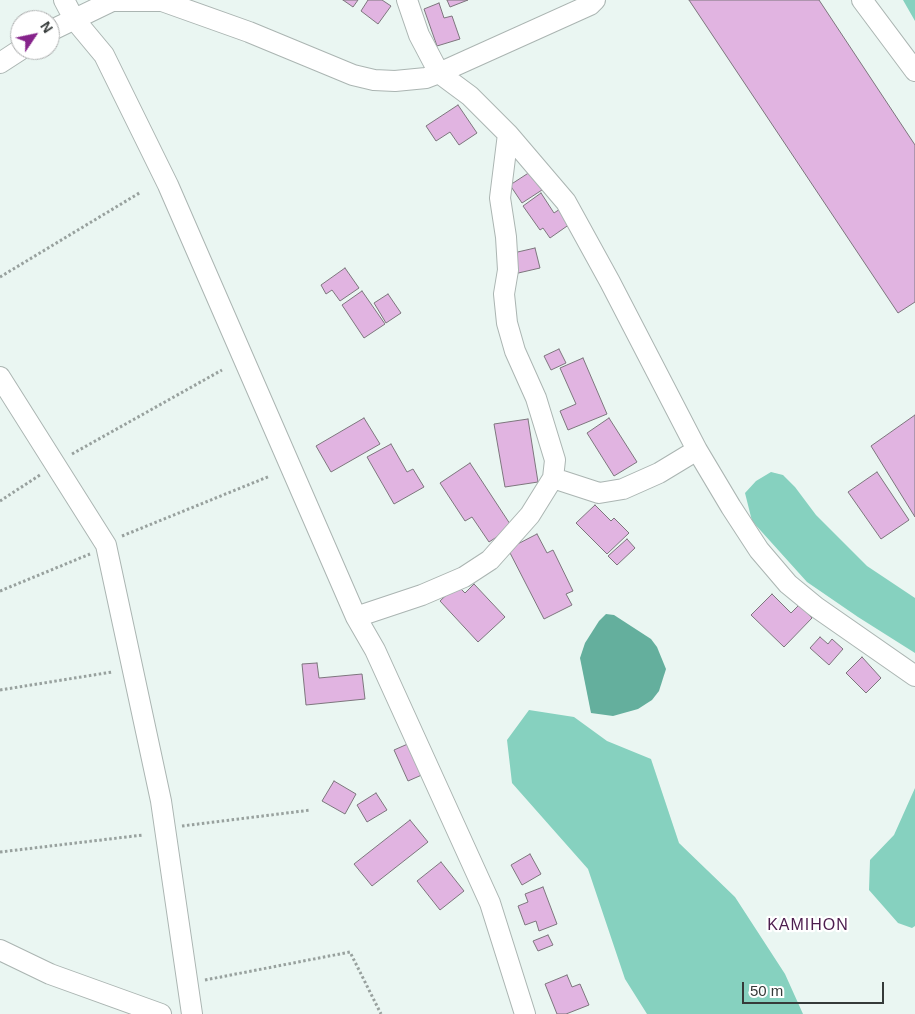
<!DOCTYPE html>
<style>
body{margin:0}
#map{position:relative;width:915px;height:1014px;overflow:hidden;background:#eaf6f2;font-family:Arial,sans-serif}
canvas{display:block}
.north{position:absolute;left:10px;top:10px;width:50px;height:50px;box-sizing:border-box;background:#fff;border:1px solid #aeb0b0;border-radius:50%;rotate:56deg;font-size:14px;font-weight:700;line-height:20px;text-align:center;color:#353a39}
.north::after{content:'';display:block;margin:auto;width:18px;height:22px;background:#86238b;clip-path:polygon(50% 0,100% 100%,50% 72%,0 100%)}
.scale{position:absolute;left:742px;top:982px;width:142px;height:22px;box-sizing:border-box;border:2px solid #353a39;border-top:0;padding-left:6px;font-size:15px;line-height:18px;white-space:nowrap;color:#353a39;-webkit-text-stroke:4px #fff;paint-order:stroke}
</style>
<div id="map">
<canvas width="915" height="1014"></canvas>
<div class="north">N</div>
<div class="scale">50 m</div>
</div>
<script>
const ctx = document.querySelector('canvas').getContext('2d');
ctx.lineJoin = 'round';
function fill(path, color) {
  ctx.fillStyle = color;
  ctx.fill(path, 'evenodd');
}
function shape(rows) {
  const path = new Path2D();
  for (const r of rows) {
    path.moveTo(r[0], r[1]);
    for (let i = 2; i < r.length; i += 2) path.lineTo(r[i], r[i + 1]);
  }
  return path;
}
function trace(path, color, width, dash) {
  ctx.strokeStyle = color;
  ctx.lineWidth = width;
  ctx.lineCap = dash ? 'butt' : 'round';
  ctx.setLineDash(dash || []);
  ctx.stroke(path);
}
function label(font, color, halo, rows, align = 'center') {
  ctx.font = font + ' Arial,sans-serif';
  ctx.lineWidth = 4.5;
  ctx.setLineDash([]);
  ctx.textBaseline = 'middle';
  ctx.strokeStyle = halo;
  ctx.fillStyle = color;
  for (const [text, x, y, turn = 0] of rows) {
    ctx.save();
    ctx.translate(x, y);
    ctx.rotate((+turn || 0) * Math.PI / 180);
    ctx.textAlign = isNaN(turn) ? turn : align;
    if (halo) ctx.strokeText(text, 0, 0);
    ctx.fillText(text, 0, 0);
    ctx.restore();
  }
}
fill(shape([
 [903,0,915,0,915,21],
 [771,472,783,475,795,487,816,515,867,566,915,598,915,653,858,617,807,582,752,521,745,493,756,481],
 [529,710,574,717,607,741,651,759,679,843,735,897,785,974,803,1014,647,1014,625,979,588,869,512,783,507,740],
 [915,788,915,926,912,928,898,923,869,890,870,860,894,835]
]), '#86d1bf');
fill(shape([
 [606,614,614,615,651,639,657,647,666,669,659,691,652,700,638,709,613,716,591,713,580,658,585,643,599,621]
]), '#64af9d');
const building = shape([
 [343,0,358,0,353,7,343,0],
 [368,0,382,0,391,6,378,24,361,11,368,0],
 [447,0,468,0,450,7,447,0],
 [689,0,819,0,915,145,915,302,898,313,689,0],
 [439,3,444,18,452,16,460,39,437,46,424,9,439,3],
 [458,105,477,133,459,145,450,132,436,141,426,126,458,105],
 [530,172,542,190,522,203,510,185,530,172],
 [541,193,554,213,560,209,570,224,550,238,543,228,540,230,523,206,541,193],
 [535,248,540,268,514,274,509,254,535,248],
 [345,268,359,288,340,301,332,290,326,294,321,285,345,268],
 [362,291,385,324,364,338,342,305,362,291],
 [388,294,401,313,386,323,374,303,388,294],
 [559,349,566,363,551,370,544,356,559,349],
 [583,358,607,414,568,430,560,411,576,404,560,368,583,358],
 [915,415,915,517,871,446,915,415],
 [364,418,380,444,331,472,316,446,364,418],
 [609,418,637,462,614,476,587,433,609,418],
 [528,419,538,482,505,487,494,424,528,419],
 [391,444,407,472,413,469,424,487,394,504,367,457,391,444],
 [470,463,512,527,489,542,472,517,465,521,440,483,470,463],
 [877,472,909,520,881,539,848,492,877,472],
 [595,505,611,521,614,518,629,533,607,554,576,523,595,505],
 [537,534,547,553,553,550,573,591,566,594,572,605,544,619,508,549,537,534],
 [627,539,635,548,617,565,608,556,627,539],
 [474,584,505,617,478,642,440,601,457,585,465,593,474,584],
 [772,594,791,613,799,605,812,618,784,647,751,615,772,594],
 [820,637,828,644,832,639,843,649,829,665,810,648,820,637],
 [862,657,881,678,866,693,846,673,862,657],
 [317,663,319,678,362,674,365,699,306,705,302,664,317,663],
 [410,743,424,774,408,781,394,750,410,743],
 [334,781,356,794,345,814,322,801,334,781],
 [376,793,387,810,367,822,357,805,376,793],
 [410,820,428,842,372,886,354,864,410,820],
 [530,854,541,874,522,885,511,865,530,854],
 [441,862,464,891,440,910,417,881,441,862],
 [543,887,557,924,539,931,536,921,525,925,518,906,528,902,525,894,543,887],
 [548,935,553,945,538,951,533,941,548,935],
 [567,975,572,987,580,984,589,1005,566,1014,557,1014,545,984,567,975]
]);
fill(building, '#e1b4e1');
trace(building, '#7d767d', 1);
const minor = shape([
 [64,0,74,19,104,55,168,185,356,617,375,650,490,903,525,1014],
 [407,0,419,35,439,73,470,96,508,134,566,202,610,282,697,450,731,507,759,550,788,584,816,607,915,676],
 [862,0,915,71],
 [50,31,112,1,162,1,249,32,353,75,374,80,395,81,426,78,439,73,590,5,595,0],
 [0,63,20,50],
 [0,377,106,545,161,801,192,1014],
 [553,478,599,493,623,489,659,473,697,450],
 [356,617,422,595,464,577,490,560,530,515,553,478,555,460,536,398,515,351,507,323,504,294,508,270,506,237,500,198,508,134],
 [0,950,50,974,161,1014]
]);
trace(minor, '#abb5b2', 22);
trace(shape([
 [0,277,141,192],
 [72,454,222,370],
 [0,501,40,475],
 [122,536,270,476],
 [0,591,90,554],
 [0,690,112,672],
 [182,826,311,810],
 [0,852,143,835],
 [205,980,350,952,381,1014]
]), '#98a19e', 3, [2.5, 2.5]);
trace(minor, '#fff', 20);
ctx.letterSpacing = '1px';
label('16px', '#4c1d4e', '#fff', [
 ["KAMIHON",808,926]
]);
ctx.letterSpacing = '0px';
</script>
